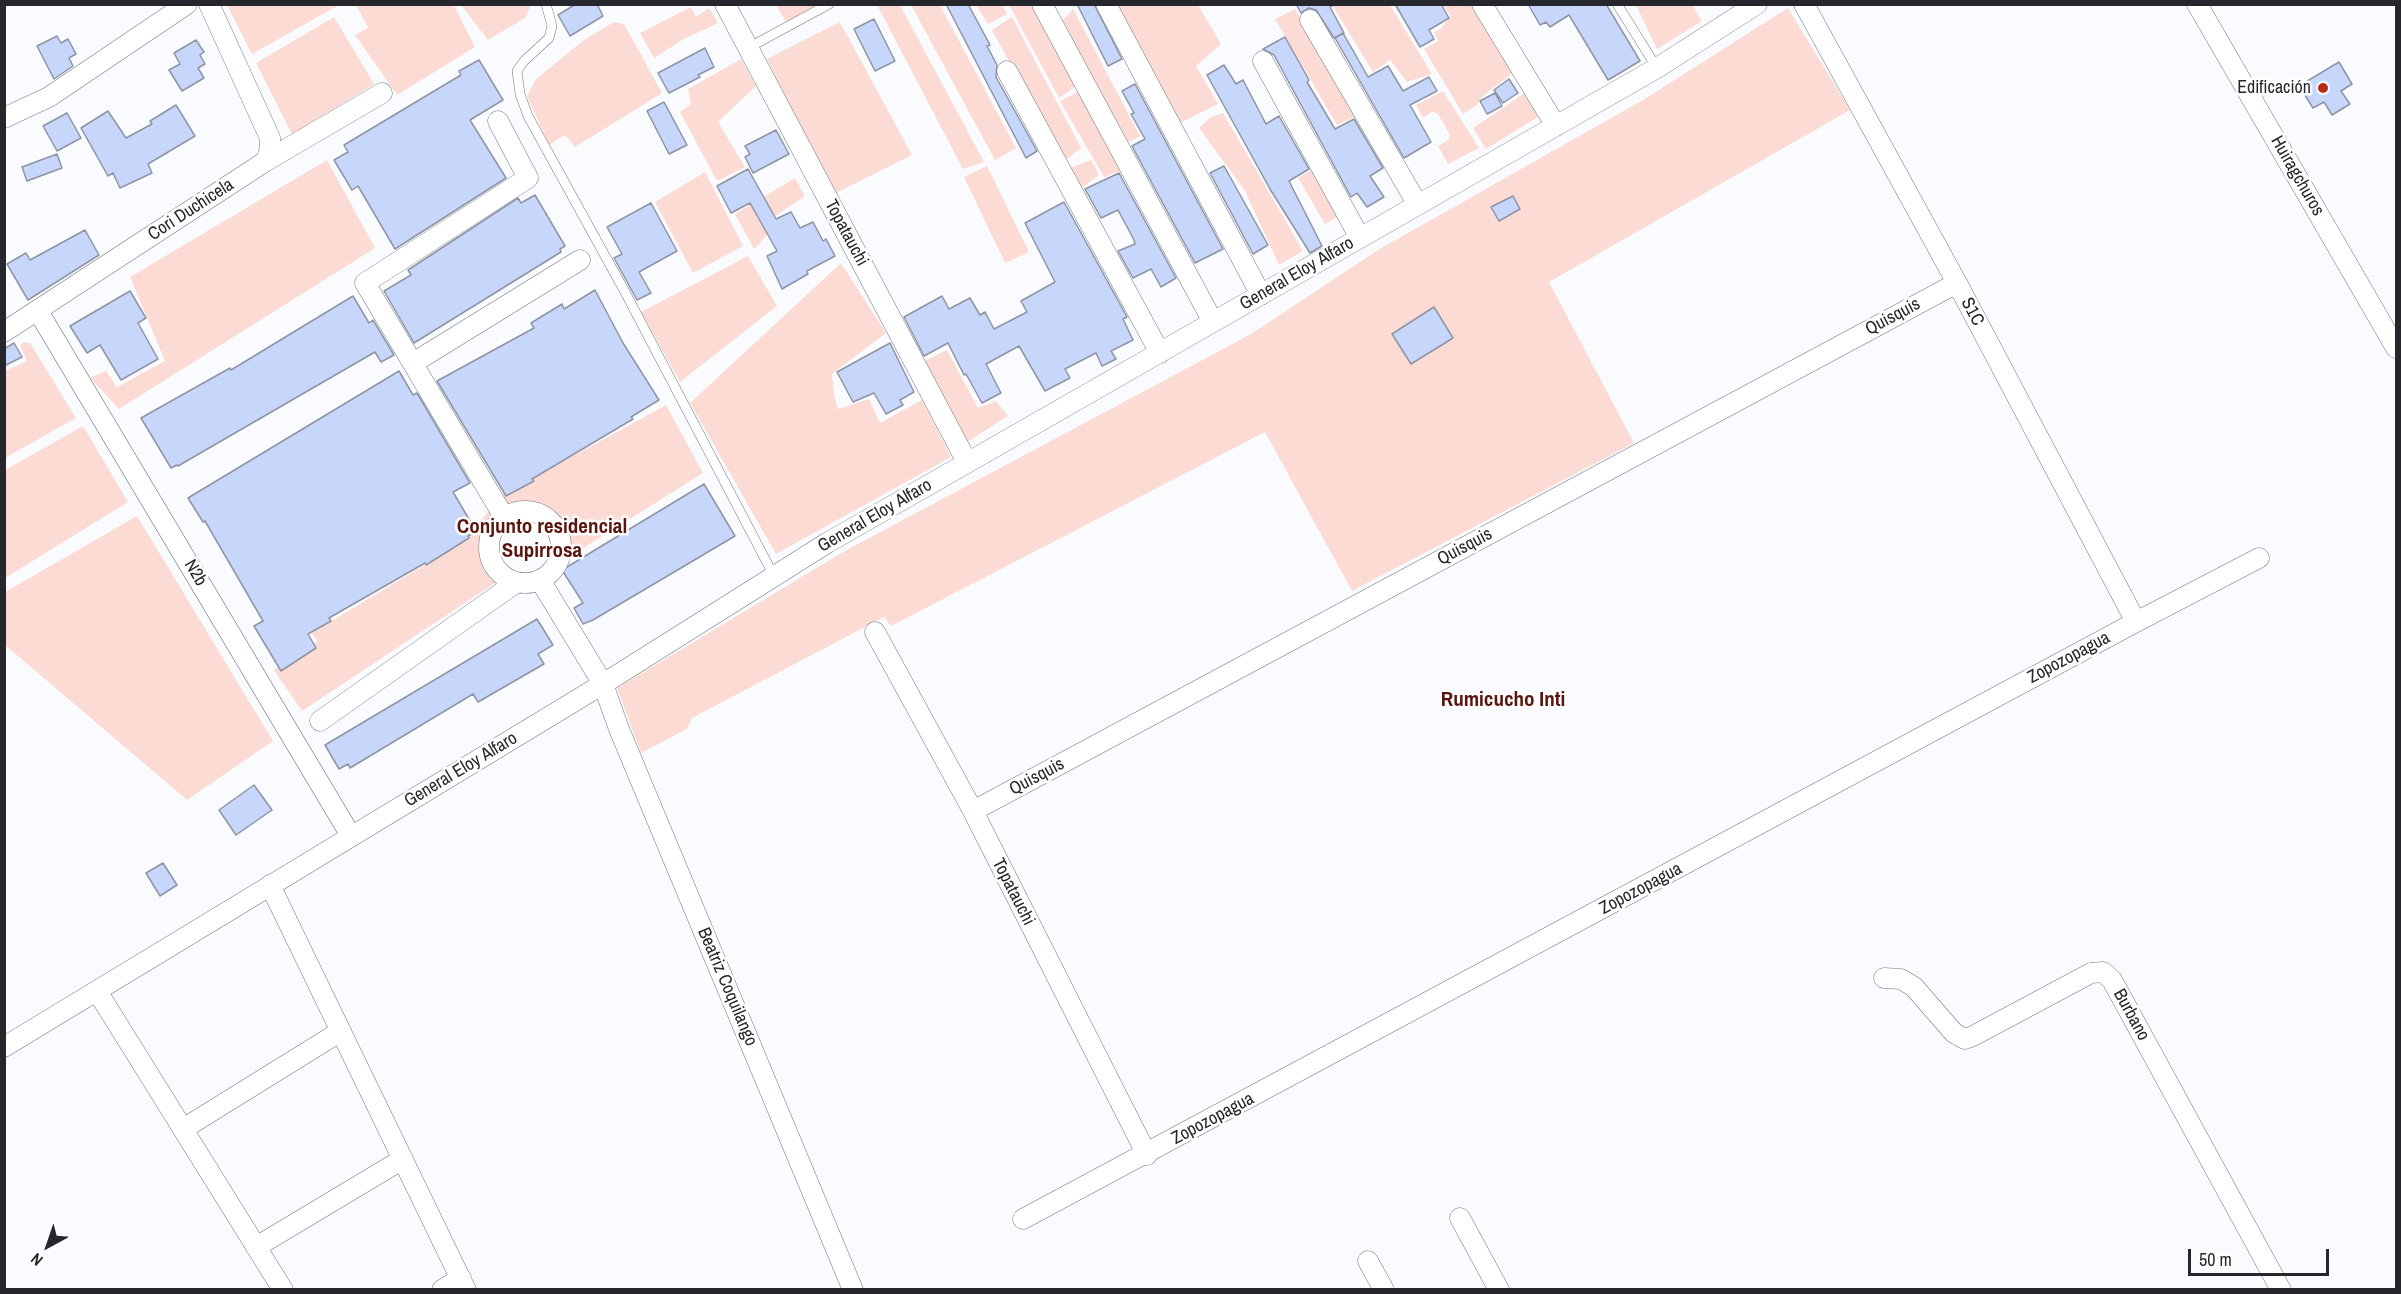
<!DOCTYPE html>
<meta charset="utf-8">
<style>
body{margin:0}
#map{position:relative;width:2401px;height:1294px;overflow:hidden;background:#fafbfe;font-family:"Archivo Narrow",sans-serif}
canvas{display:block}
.frame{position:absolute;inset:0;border:6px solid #25272d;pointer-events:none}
.north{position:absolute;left:18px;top:1216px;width:60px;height:60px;-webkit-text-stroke:4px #fff;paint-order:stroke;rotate:220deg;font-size:16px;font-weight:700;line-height:24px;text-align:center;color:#25272d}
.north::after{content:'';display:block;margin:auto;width:21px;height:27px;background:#25272d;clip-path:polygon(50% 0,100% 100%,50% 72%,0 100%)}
.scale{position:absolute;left:2188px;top:1249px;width:141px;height:27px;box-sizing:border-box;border:3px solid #25272d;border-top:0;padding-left:8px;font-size:18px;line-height:21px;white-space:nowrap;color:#25272d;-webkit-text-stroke:4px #fff;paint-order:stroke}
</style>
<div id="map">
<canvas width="2401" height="1294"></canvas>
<div class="frame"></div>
<div class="north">N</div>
<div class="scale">50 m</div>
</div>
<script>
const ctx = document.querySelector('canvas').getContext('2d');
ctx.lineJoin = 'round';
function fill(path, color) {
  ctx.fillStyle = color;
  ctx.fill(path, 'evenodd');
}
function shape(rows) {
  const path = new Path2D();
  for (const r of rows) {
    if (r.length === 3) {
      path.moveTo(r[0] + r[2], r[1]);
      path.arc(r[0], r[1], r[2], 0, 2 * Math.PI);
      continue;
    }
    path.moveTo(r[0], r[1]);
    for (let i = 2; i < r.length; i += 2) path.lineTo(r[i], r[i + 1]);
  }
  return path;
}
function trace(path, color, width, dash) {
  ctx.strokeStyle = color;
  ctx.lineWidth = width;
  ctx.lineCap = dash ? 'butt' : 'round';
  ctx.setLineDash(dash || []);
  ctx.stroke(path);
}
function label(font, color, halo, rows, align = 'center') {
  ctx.font = font + ' "Archivo Narrow",sans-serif';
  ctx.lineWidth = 5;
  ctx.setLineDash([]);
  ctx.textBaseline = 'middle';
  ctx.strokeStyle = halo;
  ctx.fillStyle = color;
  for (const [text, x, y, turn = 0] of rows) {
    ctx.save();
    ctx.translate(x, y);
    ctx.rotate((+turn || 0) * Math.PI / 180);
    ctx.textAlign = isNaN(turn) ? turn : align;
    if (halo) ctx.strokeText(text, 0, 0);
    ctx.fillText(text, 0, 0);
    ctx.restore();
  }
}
fill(shape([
 [1120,4,1198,5,1221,44,1196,66,1218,104,1178,124,1116,8],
 [227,5,339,5,252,54],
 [356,5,454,5,475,47,397,95,355,35,368,28],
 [531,5,525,18,488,40,461,5],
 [776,5,820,5,786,22],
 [883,5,900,5,984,162,963,169,878,7],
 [911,5,940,5,1016,148,995,160],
 [976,5,1002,5,1007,14,988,24],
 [1009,5,1033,5,1076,86,1059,98],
 [1332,5,1390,5,1432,74,1407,82,1390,60,1373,72],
 [1443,5,1472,5,1513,73,1482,97,1477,105,1463,114,1424,49,1438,41,1434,32,1440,29,1451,16],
 [1636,5,1692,5,1702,21,1657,49],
 [691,7,696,17,709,8,718,23,682,40,654,58,640,33],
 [1788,8,1850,110,1549,282,1634,443,1352,591,1265,432,891,626,884,617,692,718,687,729,641,753,617,688,843,552,1251,334,1378,250,1643,100],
 [1073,9,1140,136,1123,145,1058,26],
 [1295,9,1356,116,1337,125,1275,19],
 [334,17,374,84,292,134,256,63],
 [1012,17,1081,148,1063,162,992,30],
 [614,22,624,24,662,93,575,147,565,135,549,145,527,96,536,79,584,40],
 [840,22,912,155,834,194,767,59],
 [741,59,756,86,718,122,745,167,717,181,680,112,691,104,688,89],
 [1443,91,1479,148,1448,164,1438,146,1449,139,1450,135,1438,114,1433,111,1423,118,1416,105],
 [1078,92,1122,170,1104,177,1060,101],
 [1526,92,1538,117,1486,149,1473,128],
 [1223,113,1303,251,1279,265,1245,191,1199,128,1211,117],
 [327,160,375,248,119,409,90,378,106,371,117,387,165,361,130,277],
 [1091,160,1099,175,1078,191,1065,170],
 [987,166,1029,252,1005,263,964,177],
 [1316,167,1340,216,1325,224,1298,178],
 [705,172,743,246,693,273,655,202],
 [795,178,805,196,765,223,767,235,754,249,735,214],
 [748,256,777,306,680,382,641,312],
 [841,263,886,333,832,374,834,394,838,409,869,399,880,423,922,400,951,457,776,554,690,403],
 [24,342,30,343,76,418,5,458,5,371,27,361,20,345],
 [947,350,978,408,996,401,1008,416,964,444,922,362],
 [666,405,703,473,566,559,568,540,562,526,553,515,543,508,532,505,517,505,507,509,500,496],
 [83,426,128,502,5,578,5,470],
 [491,509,495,517,486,527,480,550,487,568,498,581,302,711,274,670,317,641,312,633,459,544],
 [137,516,273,741,187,800,5,645,5,592]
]), '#fddbd5');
const building = shape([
 [576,4,597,4,603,16,570,36,558,15,576,4],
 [946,4,968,4,990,45,987,46,997,65,996,77,1037,151,1026,158,946,4],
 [1077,4,1094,4,1122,59,1108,66,1077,4],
 [1296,4,1335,4,1330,7,1344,33,1334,38,1316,10,1309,8,1301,13,1296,4],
 [1395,4,1441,4,1449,18,1429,30,1434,39,1420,47,1395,4],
 [1528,4,1606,4,1640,61,1608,80,1569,15,1550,27,1546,22,1540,25,1528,4],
 [874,19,895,61,875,71,854,29,874,19],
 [1343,33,1368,77,1388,66,1403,91,1429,77,1437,91,1410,105,1431,142,1404,158,1335,38,1343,33],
 [57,36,61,43,68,39,76,54,69,58,73,66,54,79,37,46,57,36],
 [1285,37,1309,80,1307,82,1335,129,1354,119,1383,168,1370,176,1384,197,1367,207,1357,193,1351,197,1274,55,1263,49,1285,37],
 [196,40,204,52,200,55,205,64,198,68,204,78,182,91,169,70,180,64,174,53,196,40],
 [705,48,714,67,698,75,700,77,669,93,658,73,705,48],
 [479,60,503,100,470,120,506,178,395,249,358,186,352,190,334,160,348,152,344,145,461,75,459,71,479,60],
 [2339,62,2352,84,2341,91,2350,104,2332,115,2324,102,2313,108,2299,86,2339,62],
 [1224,65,1236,84,1243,80,1266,124,1279,116,1309,169,1289,181,1322,246,1310,253,1270,189,1207,75,1224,65],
 [1509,79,1518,93,1503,103,1494,90,1509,79],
 [1135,84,1223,249,1195,263,1132,146,1145,139,1131,114,1134,113,1122,91,1135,84],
 [1495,93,1502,106,1487,114,1480,101,1495,93],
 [664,102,687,145,669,154,647,111,664,102],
 [176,105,195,136,148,164,152,173,120,188,113,173,108,176,81,128,108,111,126,138,152,124,150,121,176,105],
 [67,113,81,138,57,151,43,126,67,113],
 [776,130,789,154,753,173,745,157,750,154,745,146,776,130],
 [57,154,62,168,27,181,22,167,57,154],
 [1224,166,1268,245,1253,254,1210,173,1224,166],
 [748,169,776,219,791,212,800,228,813,222,823,241,826,239,835,256,807,271,808,274,782,289,767,256,777,251,750,203,731,213,717,186,748,169],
 [1119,173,1176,278,1161,287,1151,269,1133,278,1118,251,1135,244,1134,240,1118,210,1101,218,1085,189,1119,173],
 [535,195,565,246,560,249,561,252,414,343,384,291,411,275,408,270,518,198,521,203,535,195],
 [1513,196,1520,209,1499,221,1491,207,1513,196],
 [1064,202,1127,317,1123,319,1133,340,1111,351,1116,359,1102,366,1096,353,1065,369,1070,378,1045,391,1019,346,986,364,1001,393,982,403,966,374,964,375,948,343,924,356,904,317,942,296,949,309,970,298,980,315,985,312,994,329,1027,312,1021,301,1055,282,1025,223,1064,202],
 [651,203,677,251,639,272,651,293,637,300,614,258,622,254,607,227,651,203],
 [85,230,99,255,28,300,7,264,26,253,30,260,85,230],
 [595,290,623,343,659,400,631,417,633,419,532,479,534,481,506,496,437,381,534,328,531,323,562,304,564,309,595,290],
 [130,291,146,318,138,323,158,359,121,380,100,345,87,353,70,326,130,291],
 [353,296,369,323,373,320,394,355,381,362,375,352,178,466,177,465,171,468,141,418,230,368,231,370,353,296],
 [1434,307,1453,338,1411,364,1392,334,1434,307],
 [14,343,22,357,4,366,4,349,14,343],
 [890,343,914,392,900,400,903,405,886,414,874,393,853,402,837,372,890,343],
 [399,371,413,395,417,393,470,483,453,492,476,531,468,536,469,538,442,555,426,565,425,563,329,618,331,621,308,634,316,648,281,671,254,626,263,621,205,521,203,522,188,498,399,371],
 [704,484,735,536,593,620,583,624,574,608,583,603,562,570,704,484],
 [537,619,553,645,538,654,544,664,478,702,473,694,350,768,348,764,339,769,325,745,537,619],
 [254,785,272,810,236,835,219,810,254,785],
 [163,863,177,885,160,896,146,873,163,863]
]);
fill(building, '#c7d6fb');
trace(building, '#8e94a2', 1.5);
const service = shape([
 [546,4,552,26,549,38,524,61,517,71,520,94,528,116,625,292,774,576],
 [1617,4,1657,68],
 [748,48,829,4]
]);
const minor = shape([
 [209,4,270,138,270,149,266,161],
 [725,4,967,462],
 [1042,4,1213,322],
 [1106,4,1261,295],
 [1482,4,1556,126],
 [1804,4,1957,283,2136,622],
 [2197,4,2396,348],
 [1310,20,1418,205],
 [1263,61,1360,238],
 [1007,71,1160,353],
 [4,118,49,97,187,4],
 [498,121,528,178,365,283,504,517],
 [38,311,351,836],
 [4,332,266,161,382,93],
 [413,363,580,260],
 [525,547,36],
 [540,580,603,684,619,729,853,1290],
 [875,632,973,811,1147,1155],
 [320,721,517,582],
 [973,811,1957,283],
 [270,885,466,1290],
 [1884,978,1901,979,1914,987,1954,1033,1965,1039,1973,1036,2091,973,2103,972,2112,980,2281,1290],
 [97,991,283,1290],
 [4,1047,603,684,827,543,1657,68,1757,4],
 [183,1129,341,1031],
 [1460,1218,1499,1290],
 [1023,1219,2136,622,2259,558],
 [256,1247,403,1159],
 [1368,1261,1384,1290],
 [442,1290,461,1278]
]);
trace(service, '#707683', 10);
trace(minor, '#707683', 21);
trace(service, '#fff', 9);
trace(minor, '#fff', 20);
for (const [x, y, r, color] of [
 [2323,88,6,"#b72a1a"]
]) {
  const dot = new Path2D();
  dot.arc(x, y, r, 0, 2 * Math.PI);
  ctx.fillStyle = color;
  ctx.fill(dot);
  trace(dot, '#fff', 2);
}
label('18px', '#25272d', '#fff', [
 ["Edificación",2311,88]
], 'right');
label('18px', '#25272d', '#fff', [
 ["Huiragchuros",2297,176,60],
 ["Cori Duchicela",191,210,-33],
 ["Topatauchi",846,233,62],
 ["General Eloy Alfaro",1297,274,-30],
 ["S1C",1972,312,62],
 ["Quisquis",1893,317,-28],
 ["General Eloy Alfaro",875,516,-30],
 ["Quisquis",1465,547,-28],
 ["N2b",195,573,59],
 ["Zopozopagua",2069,658,-28],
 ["General Eloy Alfaro",461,770,-31],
 ["Quisquis",1037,777,-28],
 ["Zopozopagua",1641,889,-28],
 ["Topatauchi",1013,892,63],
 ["Beatriz Coquilango",727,987,67],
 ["Burbano",2131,1015,61],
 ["Zopozopagua",1213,1119,-28]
]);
label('bold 21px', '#5a160e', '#fff', [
 ["Conjunto residencial",542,527],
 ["Supirrosa",542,551],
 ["Rumicucho Inti",1503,700]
]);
</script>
